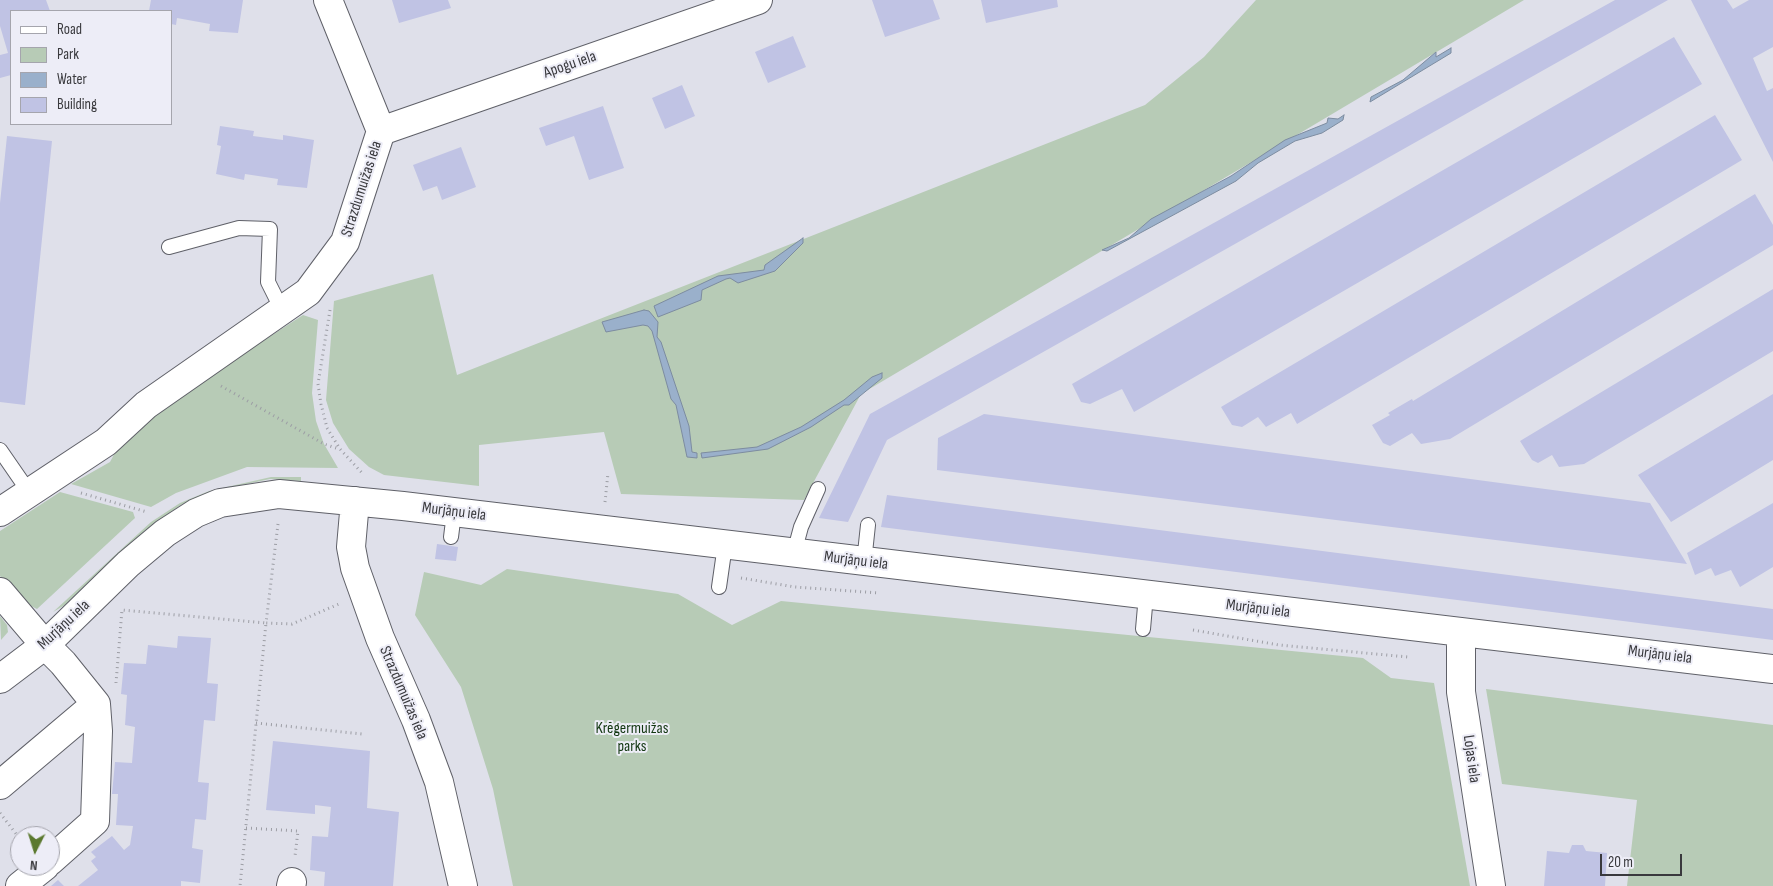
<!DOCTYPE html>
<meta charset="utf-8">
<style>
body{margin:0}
#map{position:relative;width:1773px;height:886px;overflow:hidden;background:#dfe0ea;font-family:"Sofia Sans Condensed",sans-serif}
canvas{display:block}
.legend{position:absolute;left:10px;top:10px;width:162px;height:115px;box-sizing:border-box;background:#ededf7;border:1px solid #a5a5ad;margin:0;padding:6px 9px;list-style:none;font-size:15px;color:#39393d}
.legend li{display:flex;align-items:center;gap:10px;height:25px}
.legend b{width:25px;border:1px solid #a5a5ad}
.north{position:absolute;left:10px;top:826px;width:50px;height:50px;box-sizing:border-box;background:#ededf7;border:1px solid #a5a5ad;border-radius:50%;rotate:185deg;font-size:14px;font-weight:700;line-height:20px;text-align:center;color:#39393d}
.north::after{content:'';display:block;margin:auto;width:18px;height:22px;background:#5b792f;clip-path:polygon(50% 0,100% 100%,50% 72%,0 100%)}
.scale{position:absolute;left:1600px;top:854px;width:82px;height:22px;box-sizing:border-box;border:2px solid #39393d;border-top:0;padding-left:6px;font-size:15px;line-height:18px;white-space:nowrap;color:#39393d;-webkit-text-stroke:4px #ededf7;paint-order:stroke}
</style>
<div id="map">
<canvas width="1773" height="886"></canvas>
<ul class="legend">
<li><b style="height:6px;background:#fff"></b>Road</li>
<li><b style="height:14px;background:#b7cbb6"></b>Park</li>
<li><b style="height:14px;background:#9ab0cb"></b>Water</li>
<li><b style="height:14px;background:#c0c3e4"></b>Building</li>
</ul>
<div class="north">N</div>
<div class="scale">20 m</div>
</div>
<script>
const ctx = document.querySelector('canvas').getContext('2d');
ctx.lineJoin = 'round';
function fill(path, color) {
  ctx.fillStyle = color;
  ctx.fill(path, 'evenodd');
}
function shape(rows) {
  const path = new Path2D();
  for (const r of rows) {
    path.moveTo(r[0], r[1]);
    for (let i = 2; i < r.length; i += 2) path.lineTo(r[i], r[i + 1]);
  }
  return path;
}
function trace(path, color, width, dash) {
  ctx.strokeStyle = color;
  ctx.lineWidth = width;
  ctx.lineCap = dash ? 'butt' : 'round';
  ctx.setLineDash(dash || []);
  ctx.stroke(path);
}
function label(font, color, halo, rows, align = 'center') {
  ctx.font = font + ' "Sofia Sans Condensed",sans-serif';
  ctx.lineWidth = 4;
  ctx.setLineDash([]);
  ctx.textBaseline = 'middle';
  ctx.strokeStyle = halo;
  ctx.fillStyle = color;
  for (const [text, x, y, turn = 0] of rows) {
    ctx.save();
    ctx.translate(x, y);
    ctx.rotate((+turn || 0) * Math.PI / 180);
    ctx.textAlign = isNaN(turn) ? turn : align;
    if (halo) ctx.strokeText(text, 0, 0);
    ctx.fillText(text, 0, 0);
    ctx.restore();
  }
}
fill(shape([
 [1256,0,1524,0,861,394,804,500,621,494,604,432,479,445,479,486,384,475,369,467,349,449,333,423,326,400,334,301,433,274,457,375,1145,105,1204,57],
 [303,315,318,320,312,393,316,421,324,444,338,468,247,467,176,493,151,507,71,484,110,462,122,439,206,378],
 [271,477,301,477,301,481,270,479,242,485,210,493,181,505,155,523,65,605,53,612,151,522,180,503,209,491],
 [60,492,133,512,135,518,37,609,21,601,0,576,0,531],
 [507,569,678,594,732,625,781,601,1363,658,1391,678,1434,683,1470,886,513,886,493,789,461,687,415,615,424,572,481,585],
 [0,616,7,625,8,632,1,640],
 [1486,689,1773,725,1773,886,1627,886,1637,800,1502,784]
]), '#b7cbb6');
const water = shape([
 [1451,48,1451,53,1370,102,1371,97,1403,80,1436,52,1436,57,1451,48],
 [1344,115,1343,120,1322,133,1295,141,1258,163,1236,181,1107,251,1102,250,1129,238,1151,219,1231,176,1285,140,1327,123,1328,118,1338,119,1344,115],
 [803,238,803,243,775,271,738,283,730,278,726,279,702,290,701,300,658,317,654,306,718,276,764,270,765,265,803,238],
 [644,310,649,311,658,322,657,337,661,342,689,426,692,452,697,453,697,458,687,457,676,405,671,399,652,331,648,326,643,325,606,332,602,322,644,310],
 [882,373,882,378,849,405,844,405,811,427,768,449,702,458,701,453,757,447,801,427,844,400,872,377,882,373]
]);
fill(water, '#9ab0cb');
trace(water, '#7d8ca0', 1);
fill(shape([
 [0,0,46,0,50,11,11,11,11,75,0,78,0,55,8,53,0,26],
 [151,0,243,0,238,33,209,31,210,24,177,18,176,25,171,24,171,11,149,11],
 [392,0,448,0,451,8,399,23],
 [872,0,933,0,940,19,885,37],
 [981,0,1057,0,1058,7,986,23],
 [1615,0,1668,0,887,440,848,522,819,518,870,414],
 [1691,0,1727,0,1733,9,1749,0,1773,0,1773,47,1753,58,1767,91,1773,88,1773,162],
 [793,36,806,67,768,83,755,52],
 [1674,37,1702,84,1134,412,1122,389,1090,404,1081,402,1072,384],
 [682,85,695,116,665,129,652,98],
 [603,106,624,168,589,180,574,136,546,146,539,128],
 [1715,115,1742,160,1297,424,1291,413,1266,427,1258,417,1242,427,1232,425,1221,407],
 [220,126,254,131,253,136,283,140,283,135,314,140,307,188,277,185,278,179,245,174,244,180,216,174,221,146,217,145],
 [7,136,52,141,25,405,0,402,0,203],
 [461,147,476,187,442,200,437,186,423,191,413,165],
 [1755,194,1773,225,1773,245,1450,439,1421,444,1412,433,1390,446,1383,443,1372,425,1390,415,1388,413,1412,399,1413,401],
 [1773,289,1773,351,1584,464,1559,467,1552,455,1538,463,1532,460,1520,441],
 [1773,394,1773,460,1671,522,1638,475],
 [984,414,1650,503,1687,564,937,470,938,438],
 [887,495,1773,609,1773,640,881,527],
 [1773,503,1773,567,1740,587,1731,570,1715,576,1711,568,1695,575,1687,553],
 [437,544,458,547,456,561,435,559],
 [178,636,211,638,207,683,218,684,215,721,204,720,198,782,209,783,206,820,195,819,192,848,203,850,200,883,181,881,181,886,78,886,98,870,91,861,96,857,91,852,112,836,124,850,130,845,133,826,116,825,118,794,112,794,115,762,132,763,135,727,125,725,127,695,121,694,124,663,146,664,148,645,177,648],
 [273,741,370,751,367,808,399,812,393,886,324,886,325,872,310,870,312,836,328,837,331,807,315,805,315,814,266,810],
 [1572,845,1583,845,1586,851,1607,853,1605,886,1544,886,1547,851,1569,853],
 [58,880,64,886,51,886]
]), '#c0c3e4');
const service = shape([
 [169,247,239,228,270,229,268,282,282,310],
 [0,450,29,492],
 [451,537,454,513],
 [794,553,801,527,818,489],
 [864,562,868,525],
 [719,587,725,545],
 [1143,629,1146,595]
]);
const minor = shape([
 [381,131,758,0],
 [355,501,351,547,355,568,380,638,416,720,439,782,463,886],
 [0,512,106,442,146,405,308,292,345,242,381,131,328,0],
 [0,592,45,645,63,663,96,704,98,731,95,821,50,861],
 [1461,632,1461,692,1491,886],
 [0,679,45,645,128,564,165,533,196,513,220,503,279,494,403,506,1773,669],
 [0,785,96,704],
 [20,886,45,866],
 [291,886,292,882]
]);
trace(service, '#5f6068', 16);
trace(minor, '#5f6068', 30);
trace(shape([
 [330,310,318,384,321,404,327,428,340,449,363,474],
 [221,386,324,444,339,449],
 [81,493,147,512],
 [605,502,608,473],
 [278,524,266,623,292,624,339,604],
 [741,578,795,587,879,593],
 [1193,630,1279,645,1408,657],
 [116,683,122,610,266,623,240,886],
 [256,723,362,734],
 [0,813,20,839],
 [246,828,298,831,295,856]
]), '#9c9da4', 3, [1, 4]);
trace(service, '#fff', 14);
trace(minor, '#fff', 28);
label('16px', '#39393d', '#ededf7', [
 ["Apogu iela",570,65,-19],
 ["Strazdumuižas iela",362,189,-72],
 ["Murjāņu iela",454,512,7],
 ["Murjāņu iela",856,561,7],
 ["Murjāņu iela",1258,609,7],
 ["Murjāņu iela",64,625,-43],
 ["Murjāņu iela",1660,655,7],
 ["Strazdumuižas iela",403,693,67],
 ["Lojas iela",1471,759,82]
]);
label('16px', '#123711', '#ededf7', [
 ["Krēgermuižas",632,729],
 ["parks",632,747]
]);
</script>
